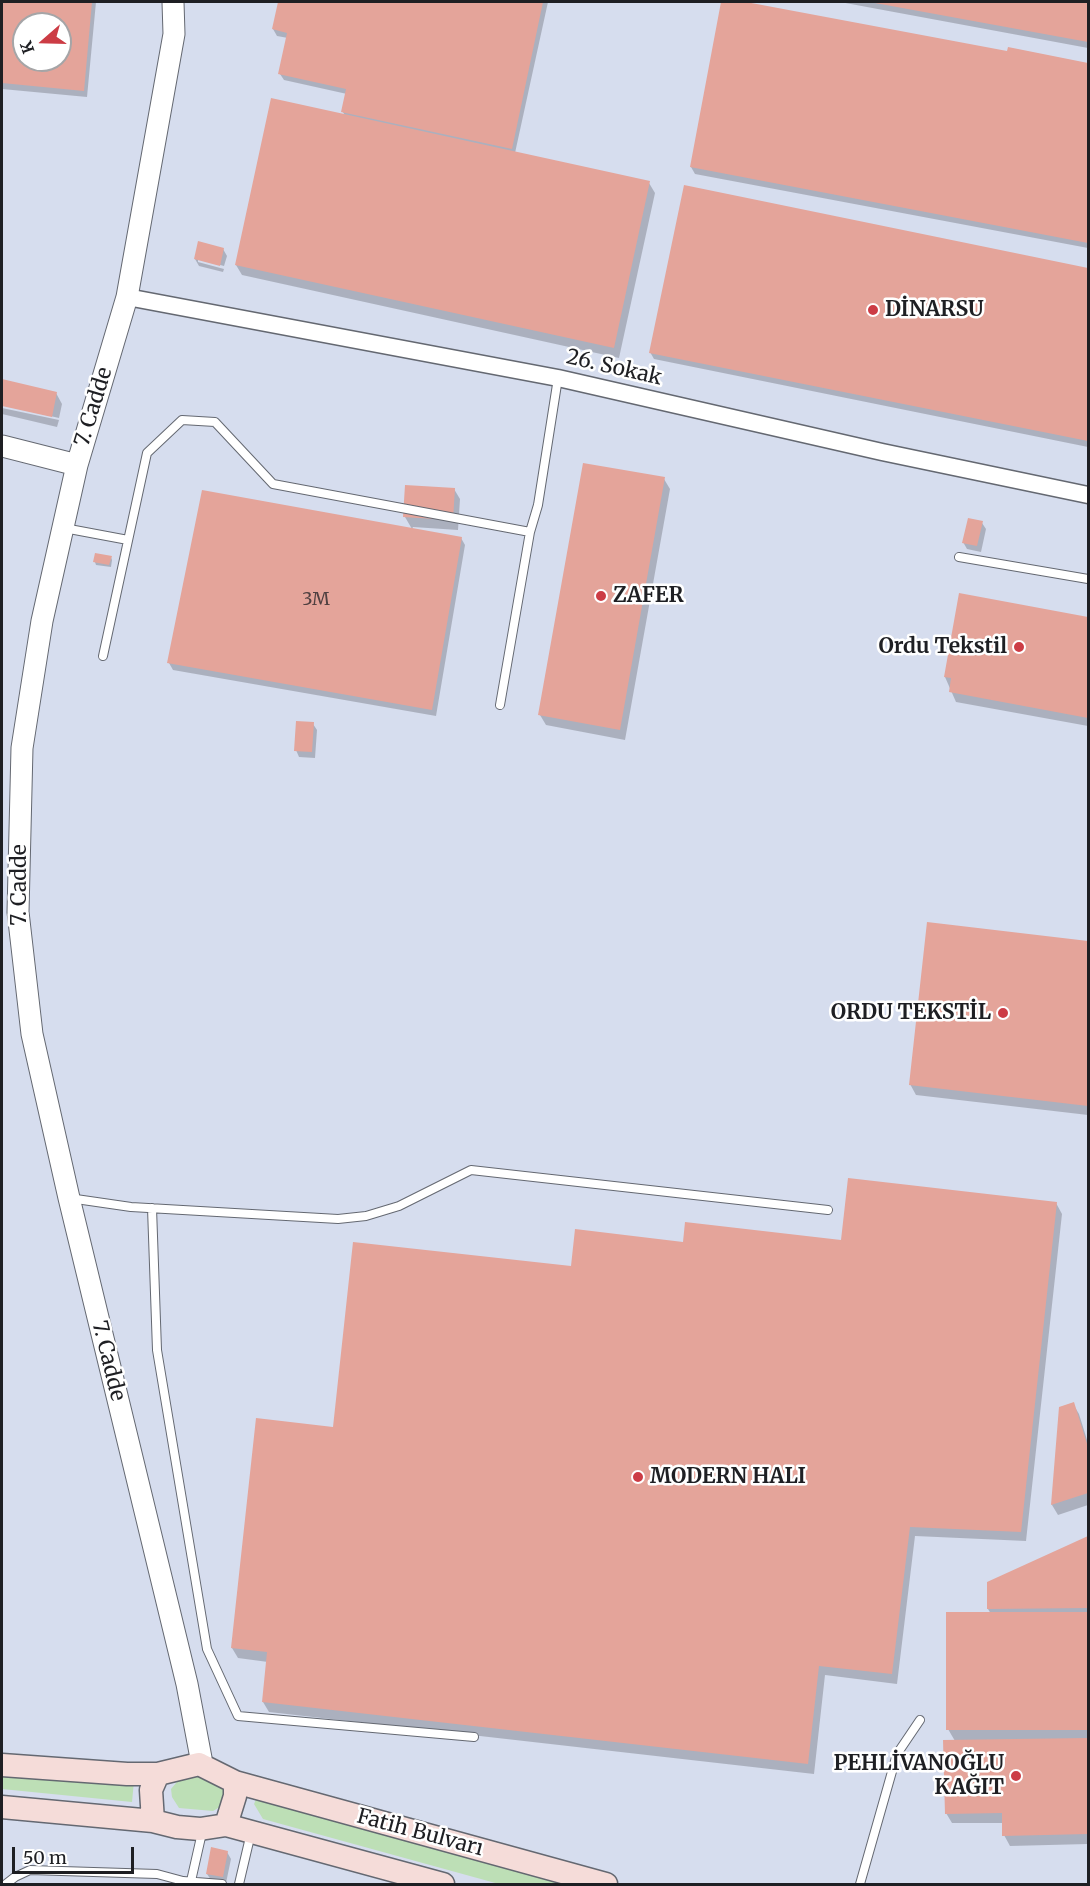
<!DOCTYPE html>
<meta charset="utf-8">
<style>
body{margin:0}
#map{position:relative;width:1090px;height:1886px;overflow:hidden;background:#e6eaf4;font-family:Merriweather,serif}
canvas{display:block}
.frame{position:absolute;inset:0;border:3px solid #1e1f23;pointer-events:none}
.north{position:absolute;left:12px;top:12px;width:60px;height:60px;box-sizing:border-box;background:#fff;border:2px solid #a5a5a7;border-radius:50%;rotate:250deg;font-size:16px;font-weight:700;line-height:24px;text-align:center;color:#1e1f23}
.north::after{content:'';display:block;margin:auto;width:21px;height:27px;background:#cc3c45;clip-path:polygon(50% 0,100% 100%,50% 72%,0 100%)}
.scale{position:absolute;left:12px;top:1847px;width:122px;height:27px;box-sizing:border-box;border:3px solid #1e1f23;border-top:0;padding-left:8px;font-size:18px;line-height:21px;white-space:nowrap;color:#1e1f23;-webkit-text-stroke:4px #fff;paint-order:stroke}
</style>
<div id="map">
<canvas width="1090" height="1886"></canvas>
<div class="frame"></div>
<div class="north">K</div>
<div class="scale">50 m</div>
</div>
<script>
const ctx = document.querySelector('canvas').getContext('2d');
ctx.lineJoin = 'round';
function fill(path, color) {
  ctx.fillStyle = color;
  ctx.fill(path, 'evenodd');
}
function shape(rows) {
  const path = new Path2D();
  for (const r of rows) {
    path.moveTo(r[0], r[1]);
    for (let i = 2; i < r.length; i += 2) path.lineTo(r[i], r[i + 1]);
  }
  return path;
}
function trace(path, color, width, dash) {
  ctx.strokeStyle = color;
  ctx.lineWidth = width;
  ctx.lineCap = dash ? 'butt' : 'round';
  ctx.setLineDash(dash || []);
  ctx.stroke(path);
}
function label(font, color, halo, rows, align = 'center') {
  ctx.font = font + ' Merriweather,serif';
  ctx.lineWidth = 5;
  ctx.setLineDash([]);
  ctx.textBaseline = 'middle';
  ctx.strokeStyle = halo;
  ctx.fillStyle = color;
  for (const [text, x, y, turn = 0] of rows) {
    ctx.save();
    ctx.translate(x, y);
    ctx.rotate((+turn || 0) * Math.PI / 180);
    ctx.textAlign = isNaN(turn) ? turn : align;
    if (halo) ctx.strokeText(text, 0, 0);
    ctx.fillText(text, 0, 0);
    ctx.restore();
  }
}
fill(shape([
 [2,2,1088,2,1088,1884,2,1884],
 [24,24,60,24,60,60,24,60]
]), '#d6ddee');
fill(shape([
 [2,1773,134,1781,132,1802,2,1789],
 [182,1776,214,1777,225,1789,225,1804,213,1811,179,1808,172,1797,171,1789],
 [258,1795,574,1884,499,1884,263,1819,254,1804]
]), '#bddfb6');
fill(shape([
 [2,2,96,2,87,97,2,89],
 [24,24,60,24,60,60,24,60],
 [279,2,548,2,515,153,649,183,655,193,619,358,242,275,236,265,345,116,343,112,347,94,284,80,280,74,288,38,277,36,273,29],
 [722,2,738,2,1008,52,1009,48,1088,65,1088,248,695,174,691,167],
 [840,2,1088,2,1088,48],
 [686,187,1088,270,1088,447,654,359,650,352],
 [223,249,227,256,224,266,198,259,198,262,224,269,223,272,199,266,195,259],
 [2,381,56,393,62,404,59,418,2,405],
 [2,408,59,420,57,427,2,414],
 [664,479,670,489,625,740,546,725,540,715],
 [454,489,460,499,458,530,413,527,412,529,461,538,465,545,436,716,173,670,169,663,412,529,405,517],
 [982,523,986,529,981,552,967,549,963,542],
 [111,557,112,560,111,567,96,565,95,562],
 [960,595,1088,618,1088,726,956,702,945,677],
 [313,724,317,730,315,758,299,757,296,750],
 [929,923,1088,942,1088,1115,916,1095,910,1084],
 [1056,1203,1062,1214,1026,1541,915,1536,897,1684,825,1675,814,1774,269,1712,263,1702,268,1662,238,1658,232,1648,334,1428,572,1268,842,1241],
 [1073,1404,1079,1414,1088,1443,1088,1505,1058,1515,1052,1505,1061,1408],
 [1088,1538,1088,1844,1010,1846,1004,1835,1003,1823,952,1823,946,1813,955,1741,948,1729,991,1614,988,1609,988,1583],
 [227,1852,231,1859,226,1883,211,1880,207,1874]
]), '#0003');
fill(shape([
 [2,2,92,2,84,91,2,83],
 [24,24,60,24,60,60,24,60],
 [278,2,543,2,512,149,341,112,346,89,278,74,287,33,272,29],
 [721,2,746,2,1007,51,1008,47,1088,63,1088,243,690,167],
 [875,2,1088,2,1088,42,875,3],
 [271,98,650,181,614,348,235,265],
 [684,185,1088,268,1088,441,649,353],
 [198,241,224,248,220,266,194,259],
 [2,379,57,392,52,417,2,406],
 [583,463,665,477,620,730,538,715],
 [405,485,455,488,453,520,403,517],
 [202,490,462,537,432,710,167,663],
 [968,518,983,521,977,546,962,543],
 [95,553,112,556,109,565,93,562],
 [959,593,1088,617,1088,718,949,692,951,678,944,677],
 [296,721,314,722,312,752,294,751],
 [927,922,1088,941,1088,1106,909,1085],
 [848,1178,1057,1202,1021,1532,910,1527,892,1674,819,1666,808,1764,262,1702,267,1652,231,1648,256,1418,333,1427,353,1242,571,1266,575,1229,683,1242,685,1222,841,1240],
 [1074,1402,1088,1447,1088,1493,1051,1505,1059,1407],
 [1088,1536,1088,1608,987,1609,987,1582],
 [946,1612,1088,1612,1088,1730,946,1730],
 [1088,1738,1088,1834,1002,1836,1002,1813,945,1814,943,1740],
 [211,1847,228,1851,223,1877,206,1874]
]), '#e4a49a');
const service = shape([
 [64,528,128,540],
 [959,557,1088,579],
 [103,656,147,453,182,420,215,422,273,484,530,532],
 [500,705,530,532,538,505,558,378],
 [69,1198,131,1207,338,1219,366,1216,399,1206,471,1170,828,1210],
 [152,1208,157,1350,207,1649,238,1716,474,1737],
 [191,1881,201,1837,200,1830],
 [6,1884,15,1877,30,1870,157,1874,183,1881,222,1884],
 [239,1884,251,1833],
 [860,1884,897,1754,920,1720]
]);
const minor = shape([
 [127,297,558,378,882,452,1088,495]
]);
const tertiary = shape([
 [173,2,174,34,127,297,77,465,42,621,22,748,18,912,32,1034,69,1198,187,1684,201,1758,199,1764],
 [2,446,77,465]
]);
const secondary = shape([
 [199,1764,235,1782,235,1796,226,1825,200,1829,177,1827,153,1821,151,1790,158,1774,199,1764],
 [2,1765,127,1774,158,1774],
 [235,1782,606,1884],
 [2,1807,153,1821],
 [226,1825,443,1884]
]);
trace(service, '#646871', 10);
trace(minor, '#646871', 19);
trace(tertiary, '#646871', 23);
trace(secondary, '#646871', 25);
trace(service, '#fff', 8);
trace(minor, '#fff', 16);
trace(tertiary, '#fff', 21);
trace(secondary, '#f5dcd9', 22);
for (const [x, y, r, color] of [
 [873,310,6,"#cc3c45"],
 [601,596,6,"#cc3c45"],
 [1019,647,6,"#cc3c45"],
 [1003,1013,6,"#cc3c45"],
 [638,1477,6,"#cc3c45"],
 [1016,1776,6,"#cc3c45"]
]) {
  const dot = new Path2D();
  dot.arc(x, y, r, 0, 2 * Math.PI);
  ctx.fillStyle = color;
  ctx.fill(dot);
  trace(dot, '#fff', 2);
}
label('18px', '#504041', null, [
 ["3M",316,600]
]);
label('bold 21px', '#1e1f23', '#fff', [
 ["DİNARSU",885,310],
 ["ZAFER",613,596],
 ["Ordu Tekstil",1007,647,"right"],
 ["ORDU TEKSTİL",991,1013,"right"],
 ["MODERN HALI",650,1477],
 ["PEHLİVANOĞLU",1004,1764,"right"],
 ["KAĞIT",1004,1788,"right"]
], 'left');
label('21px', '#1e1f23', '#fff', [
 ["26. Sokak",614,368,13],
 ["7. Cadde",94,407,-73],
 ["7. Cadde",20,885,-90],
 ["7. Cadde",108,1361,76],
 ["Fatih Bulvarı",420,1833,15]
]);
</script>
